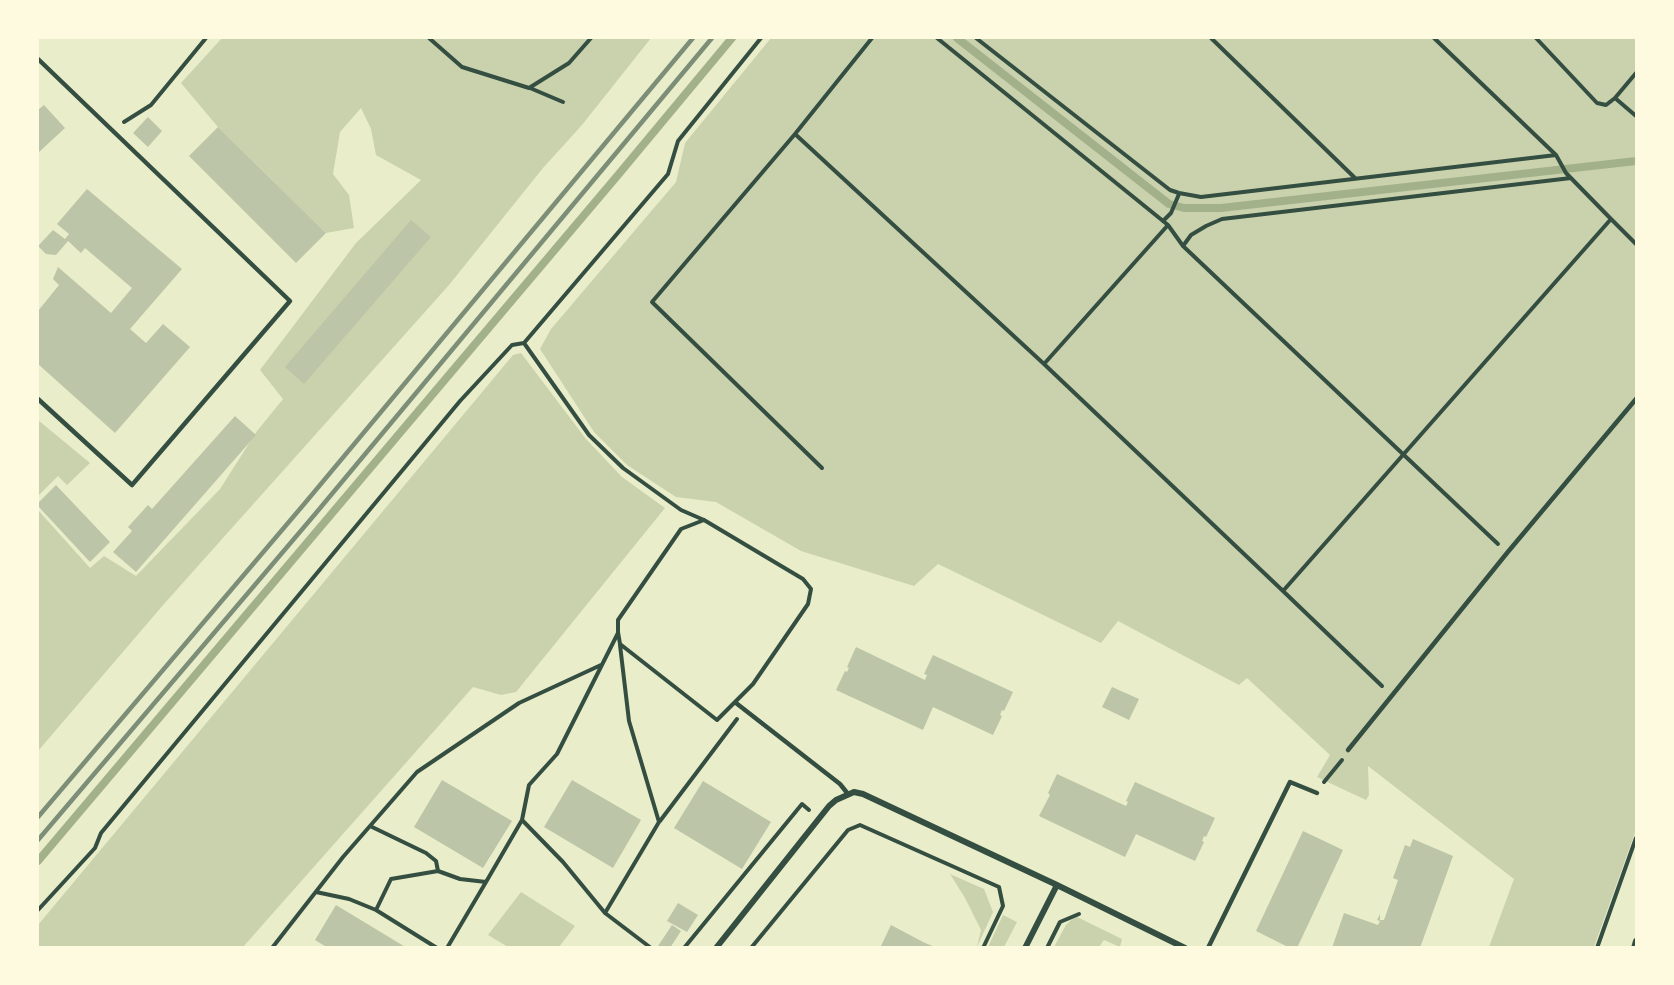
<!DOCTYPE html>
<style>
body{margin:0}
#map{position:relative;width:1674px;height:985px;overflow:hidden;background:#e9edc9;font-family:Arial,sans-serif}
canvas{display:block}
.frame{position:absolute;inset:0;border:39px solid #fefae0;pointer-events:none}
</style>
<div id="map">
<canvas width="1674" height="985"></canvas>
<div class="frame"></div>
</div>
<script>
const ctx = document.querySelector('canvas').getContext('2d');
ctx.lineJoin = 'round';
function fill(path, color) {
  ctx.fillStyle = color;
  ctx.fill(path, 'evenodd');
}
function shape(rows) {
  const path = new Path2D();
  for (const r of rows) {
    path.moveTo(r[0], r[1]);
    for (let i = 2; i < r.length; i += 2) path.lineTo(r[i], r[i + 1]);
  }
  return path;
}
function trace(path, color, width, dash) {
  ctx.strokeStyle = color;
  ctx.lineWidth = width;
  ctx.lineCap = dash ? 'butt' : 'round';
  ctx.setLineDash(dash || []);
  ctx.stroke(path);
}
fill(shape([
 [222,38,651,38,582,125,543,168,449,285,164,604,38,751,38,510,90,568,104,556,136,576,220,489,257,431,283,399,260,370,356,243,421,180,376,155,371,129,361,108,340,132,333,174,349,195,354,228,326,233,218,127,181,83],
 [771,38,1636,38,1636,830,1594,947,1489,947,1514,879,1368,766,1369,795,1366,800,1317,777,1330,755,1247,678,1239,685,1118,621,1101,643,938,564,914,586,801,551,716,502,676,497,627,465,594,432,540,349,551,329,676,182,685,143],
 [521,353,586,439,622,477,665,508,516,692,501,695,473,687,243,947,38,947,38,925,513,355],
 [38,420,90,463,67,485,58,476,38,496],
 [950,874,984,889,993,912,977,947,981,930,965,898],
 [521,892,575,926,559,947,508,947,488,935],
 [1003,915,1017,922,1004,947,988,947],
 [1077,917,1122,939,1120,947,1104,940,1099,947,1054,947,1066,925,1071,920]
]), '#cad2ad');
trace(shape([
 [957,38,1169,204,1184,208,1221,208,1636,161],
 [38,861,618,175,732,38]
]), '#a3b18a', 8);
fill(shape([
 [44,105,65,128,38,153,38,110],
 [148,117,162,131,148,147,133,133],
 [218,127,326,233,296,263,189,156],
 [87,189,182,269,130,329,146,343,163,324,190,347,115,433,38,364,38,311,59,285,53,279,58,267,111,313,132,288,85,248,81,253,68,241,56,255,46,254,38,246,53,230,65,239,69,234,57,224],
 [411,220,431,237,304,384,285,367],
 [235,416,256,435,136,572,113,552,132,531,128,527,148,505,152,509],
 [56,485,110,542,90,562,38,506,38,503],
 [856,647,925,680,927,675,924,674,933,655,1013,692,1004,711,1002,710,1000,715,1002,716,993,735,933,707,923,730,836,690,845,671,847,672,849,668,847,667],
 [1112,687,1139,699,1129,720,1102,707],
 [1057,774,1126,806,1128,802,1126,801,1135,782,1215,818,1206,837,1204,836,1202,841,1204,842,1195,861,1136,834,1125,857,1039,816,1050,795,1048,793],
 [442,780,512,821,483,868,414,827],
 [572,780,641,820,613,868,544,827],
 [703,781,771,822,742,869,674,828],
 [1303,831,1343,850,1297,948,1290,948,1256,931],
 [1413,839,1453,856,1420,948,1332,948,1344,913,1378,925,1380,921,1377,920,1380,914,1380,920,1384,920,1398,880,1393,878,1405,845,1410,847],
 [678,903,698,915,687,932,667,921],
 [336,905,407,948,328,948,315,940],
 [672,925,681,931,670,948,660,948,658,946],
 [891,925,923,942,937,948,880,948]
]), '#bcc5a7');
trace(shape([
 [429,38,462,67,529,88,569,63,591,38],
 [976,38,1170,190,1179,193,1201,197,1556,155],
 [1211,38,1355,178],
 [1434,38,1556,155,1566,173,1611,219],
 [1536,38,1597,103,1606,105,1615,98,1636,73],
 [530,88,563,102],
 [1615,98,1636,116],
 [124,122,151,105,206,38],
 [795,134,1044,364,1168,225,937,38],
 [1163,221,1171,213,1179,194],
 [1168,225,1183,246,1498,544],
 [1183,246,1191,235,1206,226,1222,219,1571,178],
 [524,343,589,435,623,468,681,510,704,520],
 [1044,364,1283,591,1611,219,1636,244],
 [822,468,652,302,795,134,872,38],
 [704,520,803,579,811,589,808,604,753,684,717,720,620,644,618,632,618,620,681,529,704,520],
 [1283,591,1382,686],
 [620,645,629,721,659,822,605,913,651,948],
 [1324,782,1342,760],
 [522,820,563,862,605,913],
 [660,821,737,719],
 [370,826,426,853,436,861,438,871],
 [486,882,522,820,529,785,557,754,618,633],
 [316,892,349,899,376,910],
 [38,910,95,848,101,833,460,401,512,345,524,343,668,174,678,141,761,38],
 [272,948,343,857,417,772,519,703,601,665],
 [437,948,376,910,391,879,438,871,460,879,486,882,447,948],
 [684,948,802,804,809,810],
 [751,948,848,830,860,825,999,887,1003,906,983,948],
 [1047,948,1060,922,1079,914],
 [1597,948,1636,838]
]), '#344e41', 4);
trace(shape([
 [38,59,290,301,132,485,38,399],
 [736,703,840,784,848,794],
 [1348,750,1507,553,1636,399],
 [1208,948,1290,782,1317,793]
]), '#344e41', 4.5);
trace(shape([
 [716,948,829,806,836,800,854,792,863,794,1057,885,1185,948],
 [1025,948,1057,885],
 [1634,948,1636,941]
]), '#344e41', 6);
trace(shape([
 [38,817,305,503,693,38],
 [38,840,316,513,712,38]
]), '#7c8e77', 4.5);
</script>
